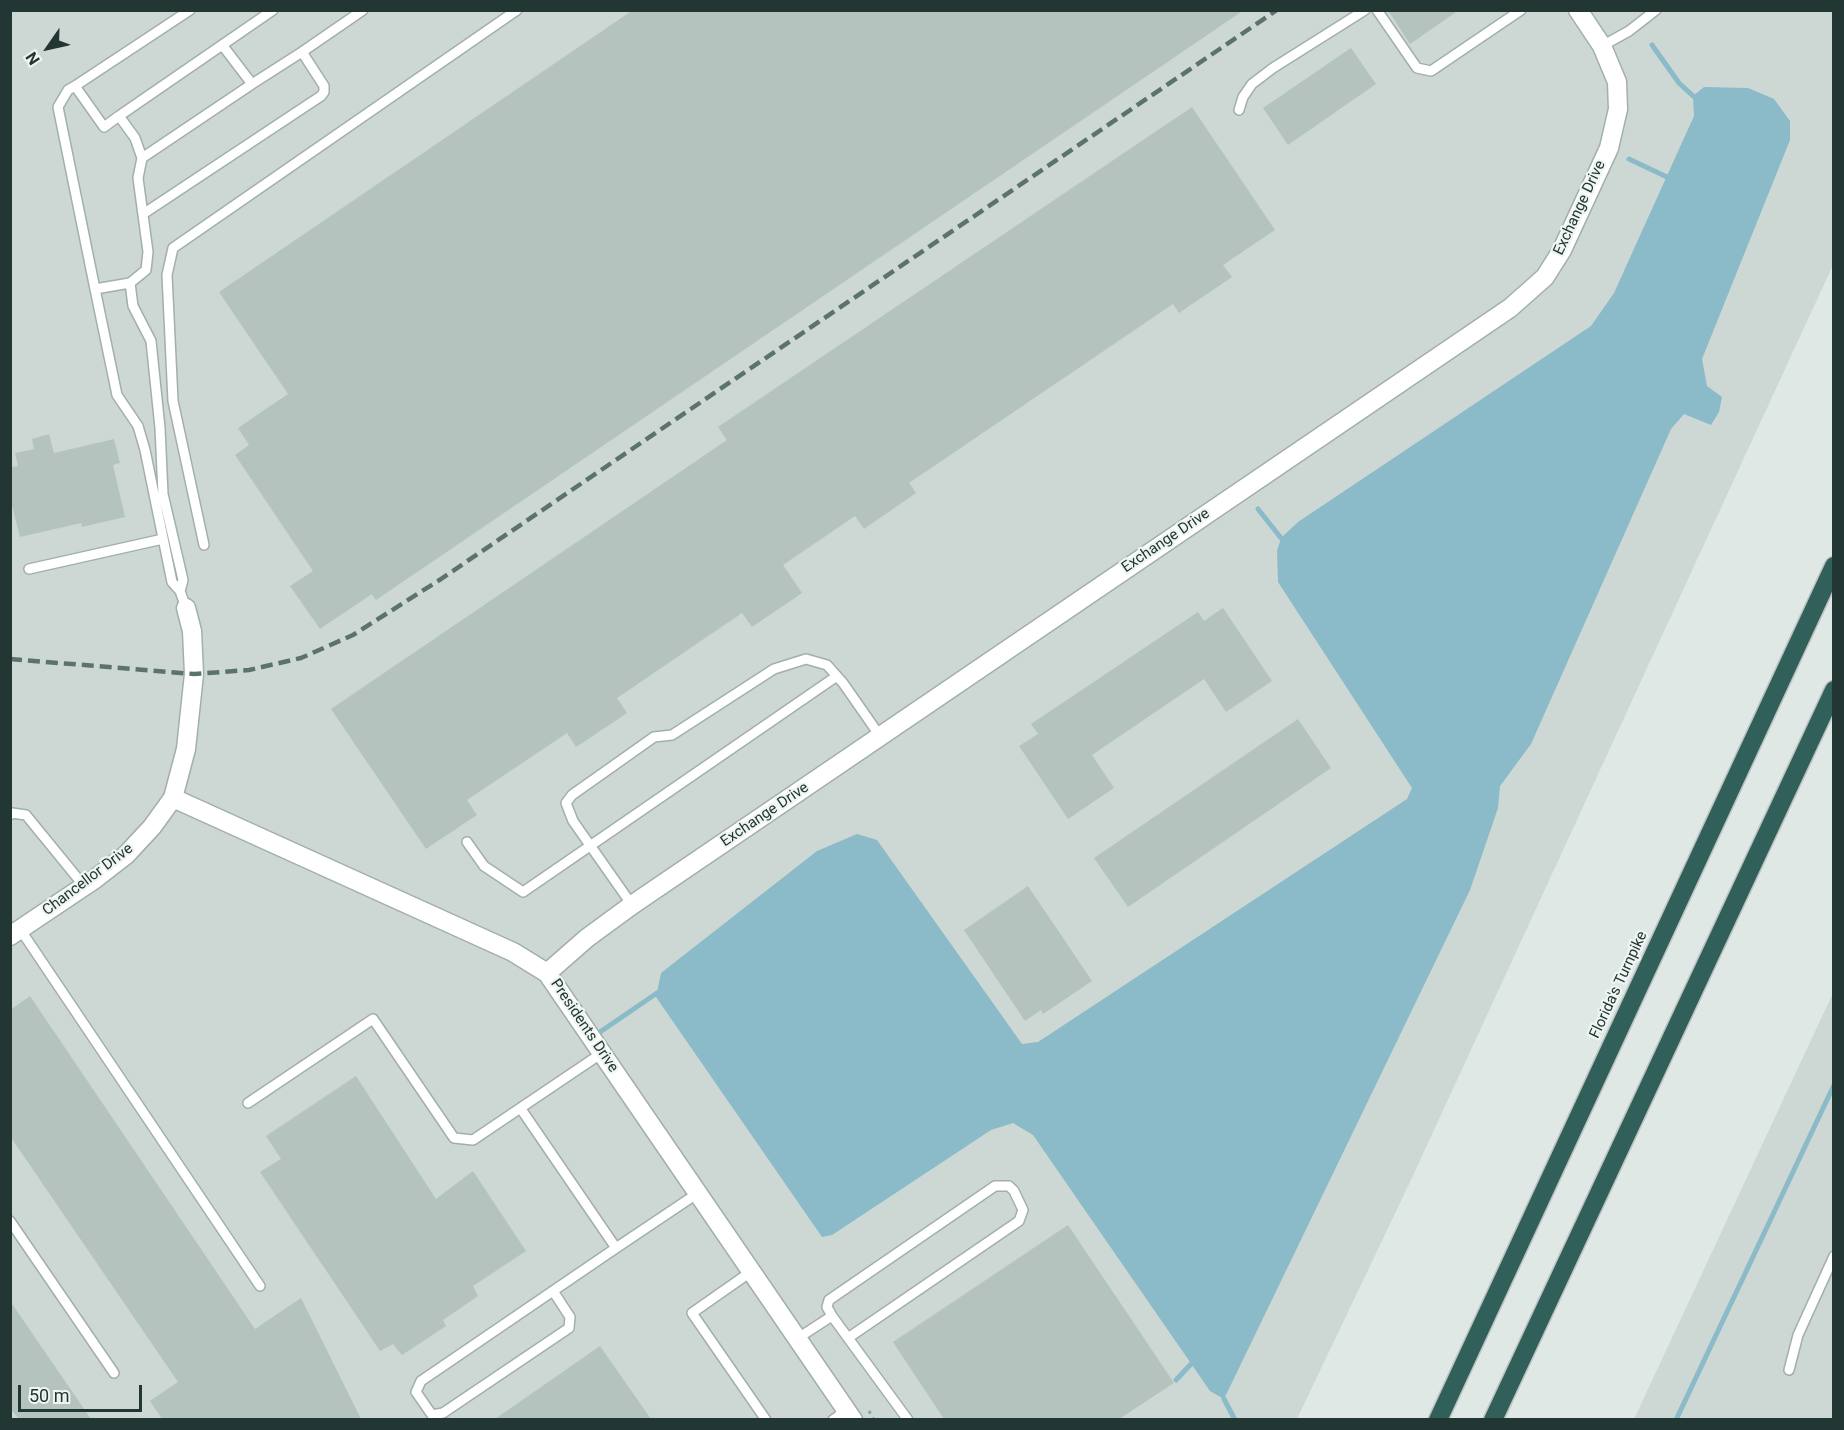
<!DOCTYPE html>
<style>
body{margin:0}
#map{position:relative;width:1844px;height:1430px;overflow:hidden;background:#dfe8e5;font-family:Roboto,sans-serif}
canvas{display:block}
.frame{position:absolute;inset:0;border:12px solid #223633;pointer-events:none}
.north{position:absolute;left:18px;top:18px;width:60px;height:60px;-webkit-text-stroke:4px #eff5f3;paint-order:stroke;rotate:236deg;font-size:16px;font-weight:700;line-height:24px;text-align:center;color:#223633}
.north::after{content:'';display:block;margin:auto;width:21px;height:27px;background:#223633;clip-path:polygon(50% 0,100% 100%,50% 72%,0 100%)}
.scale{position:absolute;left:18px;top:1385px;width:124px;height:27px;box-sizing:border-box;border:3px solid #223633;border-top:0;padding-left:8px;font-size:18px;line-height:21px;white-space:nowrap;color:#223633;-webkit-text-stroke:4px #eff5f3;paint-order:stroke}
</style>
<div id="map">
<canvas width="1844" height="1430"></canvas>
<div class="frame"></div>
<div class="north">N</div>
<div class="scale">50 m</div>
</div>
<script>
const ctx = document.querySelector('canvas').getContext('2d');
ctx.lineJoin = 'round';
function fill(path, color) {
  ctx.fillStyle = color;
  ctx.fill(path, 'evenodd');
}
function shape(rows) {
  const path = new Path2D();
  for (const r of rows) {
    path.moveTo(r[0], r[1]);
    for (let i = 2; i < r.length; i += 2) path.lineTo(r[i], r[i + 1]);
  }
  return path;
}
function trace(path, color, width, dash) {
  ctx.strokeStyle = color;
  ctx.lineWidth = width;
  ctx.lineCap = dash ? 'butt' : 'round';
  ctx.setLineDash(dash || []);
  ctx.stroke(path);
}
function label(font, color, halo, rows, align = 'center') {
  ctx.font = font + ' Roboto,sans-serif';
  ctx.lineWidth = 4.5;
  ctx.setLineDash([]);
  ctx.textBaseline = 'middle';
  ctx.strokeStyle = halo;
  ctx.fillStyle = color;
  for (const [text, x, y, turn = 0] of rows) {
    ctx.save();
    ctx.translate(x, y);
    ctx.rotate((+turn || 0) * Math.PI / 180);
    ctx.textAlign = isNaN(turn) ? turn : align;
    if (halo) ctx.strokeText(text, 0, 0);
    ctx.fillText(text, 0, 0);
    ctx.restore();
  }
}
fill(shape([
 [10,11,1833,11,1833,265,1410,1182,1297,1419,11,1419],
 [1833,993,1833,1419,1634,1419]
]), '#cdd8d4');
fill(shape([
 [1704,87,1748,88,1774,99,1790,121,1790,140,1702,359,1707,386,1722,397,1719,412,1711,425,1684,414,1671,429,1531,744,1500,786,1498,808,1470,890,1224,1399,1210,1391,1033,1135,1013,1123,991,1130,832,1235,822,1237,656,997,661,973,817,851,857,834,877,840,1022,1044,1038,1042,1407,799,1412,788,1278,582,1277,551,1281,538,1298,522,1591,326,1614,293,1694,116,1693,96]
]), '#8bbac9');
trace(shape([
 [1652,45,1679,83,1693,96],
 [1629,159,1667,177],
 [1258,509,1281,538],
 [600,1032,657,993],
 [1176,1380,1191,1364],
 [1224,1399,1235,1420],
 [1676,1420,1834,1085]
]), '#8bbac9', 5);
fill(shape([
 [633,10,1244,10,376,600,372,594,320,629,290,586,313,571,235,455,249,445,238,428,288,394,219,292],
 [1388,10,1459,10,1410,44],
 [1351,48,1376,84,1288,145,1263,108],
 [1192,107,1275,230,1223,265,1232,277,1179,313,1173,304,909,483,916,493,864,529,855,516,783,565,802,593,752,627,742,613,617,698,627,713,576,747,567,733,467,800,477,815,426,849,331,709,727,440,718,427],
 [49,434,54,453,114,439,120,463,113,465,125,517,82,527,81,523,20,537,10,498,10,467,18,466,15,453,34,449,32,439],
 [1223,608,1272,681,1226,712,1204,679,1092,755,1114,788,1068,819,1019,746,1038,734,1031,724,1198,612,1204,621],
 [1298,719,1331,768,1128,907,1094,858],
 [1028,886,1092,981,1043,1014,1041,1010,1025,1021,964,930],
 [30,996,255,1329,301,1298,361,1419,162,1419,150,1401,178,1382,10,1136,10,1010],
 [356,1076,436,1199,473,1171,526,1251,473,1286,478,1296,443,1320,446,1326,402,1355,393,1344,380,1351,260,1172,281,1159,266,1136],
 [1068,1225,1174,1383,1119,1419,944,1419,893,1342],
 [10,1301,91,1419,19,1419,10,1408],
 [600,1346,651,1419,495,1419]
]), '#b4c3be');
const service = shape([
 [1377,10,1417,68,1431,71,1521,10],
 [223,46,252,84,302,52],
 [1602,46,1629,31,1656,10],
 [75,86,190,10],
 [1239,110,1243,97,1252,84,1273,68,1365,10],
 [119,116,273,10],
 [142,158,252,84],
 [143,214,321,96,324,92,324,86,302,52,363,10],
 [130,283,133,306,151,341,160,428,163,494,183,580,180,591],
 [95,289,130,283,146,270,148,252,138,178,142,158,135,138,119,116,104,127,75,86,68,90,58,107,95,289,117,395,138,426,145,450,172,582,180,591,186,608],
 [204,545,173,401,167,275,173,248,517,10],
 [29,569,163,539],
 [10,815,12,813,26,815,84,886],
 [467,842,484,866,523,892,837,676],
 [632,905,573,821,566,803,572,795,654,737,672,735,774,669,806,659,827,665,843,683,880,736],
 [20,929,260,1286],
 [248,1103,373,1019,454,1138,473,1140,602,1053],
 [521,1109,616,1248],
 [10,1221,114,1373],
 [752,1271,692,1313,766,1420],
 [553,1291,570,1317,569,1328,443,1413,432,1415,416,1392,421,1381,616,1248,698,1193],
 [832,1316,827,1307,829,1300,995,1186,1009,1186,1014,1191,1023,1210,1019,1221,848,1338],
 [798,1338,832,1316,908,1420],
 [1789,1370,1798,1335,1834,1256],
 [833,1420,847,1410]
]);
const minor = shape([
 [173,798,186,749,194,674,192,631,186,608]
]);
const tertiary = shape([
 [10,936,95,879,126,855,152,827,173,798,513,952,547,973,853,1420],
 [547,973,587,938,632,905,1510,308,1545,277,1562,250,1609,148,1618,109,1617,82,1602,46,1578,10]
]);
const motorway = shape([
 [1438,1420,1834,566],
 [1493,1420,1834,690]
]);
trace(service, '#a3afac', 12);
trace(minor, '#a3afac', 21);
trace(tertiary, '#a3afac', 21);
trace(motorway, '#bdc3c2', 21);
trace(shape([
 [869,1411,874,1420]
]), '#82a9a0', 3, [3, 4.5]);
trace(service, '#fff', 9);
trace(minor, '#fff', 18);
trace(tertiary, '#fff', 18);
trace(motorway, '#315f5a', 18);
trace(shape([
 [10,659,194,674,249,670,301,658,353,635,441,579,1277,10]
]), '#5c726e', 4.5, [12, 6]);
label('15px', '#223633', '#eff5f3', [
 ["Exchange Drive",1580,208,-65],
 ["Exchange Drive",1166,541,-34],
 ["Exchange Drive",765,815,-34],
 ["Chancellor Drive",88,880,-37],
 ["Florida's Turnpike",1619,985,-65],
 ["Presidents Drive",584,1026,56]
]);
</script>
